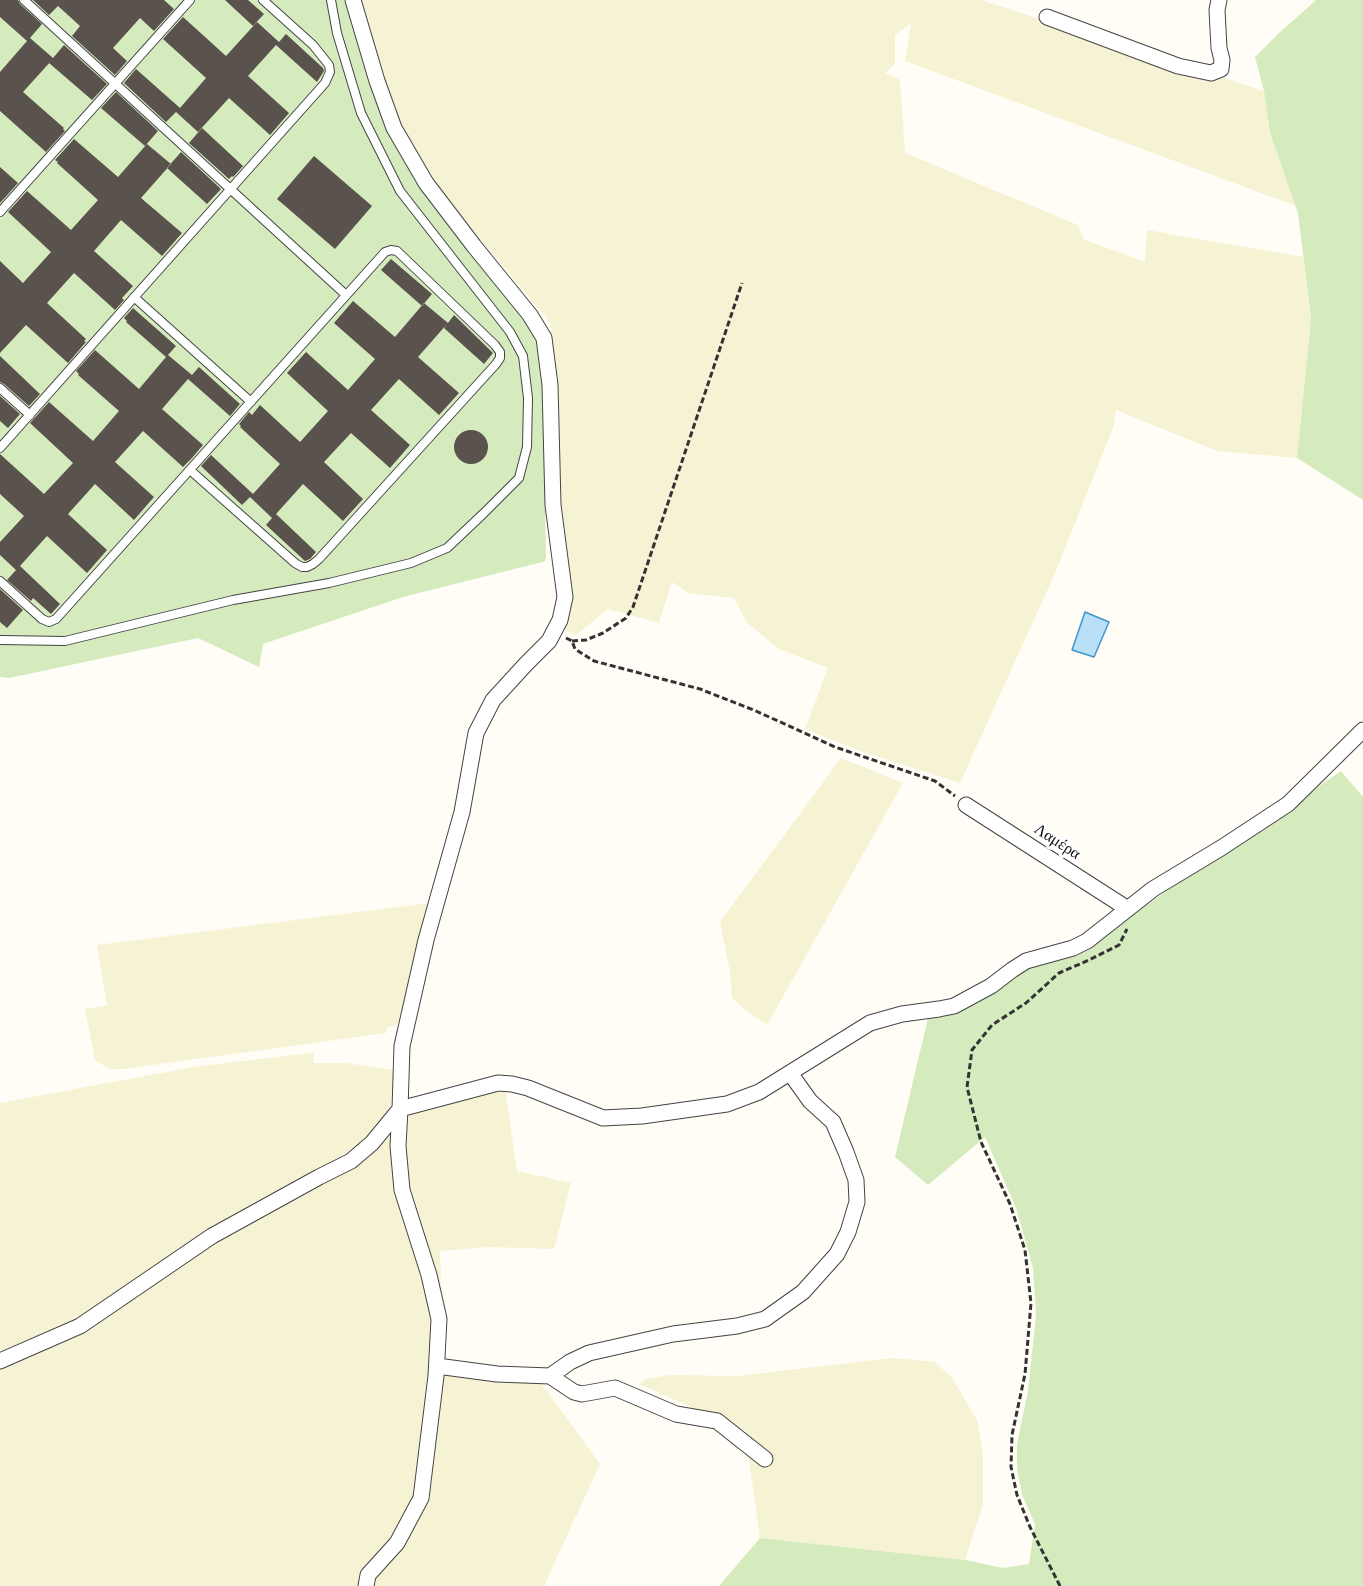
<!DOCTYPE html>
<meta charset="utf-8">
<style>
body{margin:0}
canvas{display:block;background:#fffdf5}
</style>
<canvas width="1363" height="1586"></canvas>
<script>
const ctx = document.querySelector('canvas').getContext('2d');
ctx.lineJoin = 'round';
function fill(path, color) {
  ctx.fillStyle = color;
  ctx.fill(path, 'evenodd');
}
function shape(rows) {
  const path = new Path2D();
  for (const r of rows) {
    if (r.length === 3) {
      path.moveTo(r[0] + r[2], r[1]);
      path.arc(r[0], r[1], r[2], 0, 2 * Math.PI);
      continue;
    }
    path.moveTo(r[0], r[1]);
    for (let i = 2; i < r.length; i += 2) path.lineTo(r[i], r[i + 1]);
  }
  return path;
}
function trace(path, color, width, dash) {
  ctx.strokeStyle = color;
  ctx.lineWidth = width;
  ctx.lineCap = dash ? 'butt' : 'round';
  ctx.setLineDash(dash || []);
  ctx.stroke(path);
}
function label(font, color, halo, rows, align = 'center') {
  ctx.font = font + ' Georgia,serif';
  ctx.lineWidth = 6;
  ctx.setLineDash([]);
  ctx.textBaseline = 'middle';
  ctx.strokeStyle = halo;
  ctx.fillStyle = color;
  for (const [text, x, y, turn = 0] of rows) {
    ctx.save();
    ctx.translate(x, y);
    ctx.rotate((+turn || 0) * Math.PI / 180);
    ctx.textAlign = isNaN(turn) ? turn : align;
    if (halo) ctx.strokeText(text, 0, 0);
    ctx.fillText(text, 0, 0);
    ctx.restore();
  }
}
fill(shape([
 [358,0,981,0,1264,91,1270,133,1296,206,905,61,911,23,895,35,895,64,885,73,900,80,905,153,1078,225,1083,239,1145,262,1147,230,1303,257,1311,319,1297,458,1217,451,1116,410,1113,428,1056,571,960,783,860,751,805,729,828,668,779,649,746,622,734,598,688,593,672,582,659,623,608,609,576,635,560,628,551,323,430,180,397,124],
 [841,758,903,783,767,1025,744,1009,732,998,730,972,720,922],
 [430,903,402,1022,387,1028,386,1033,123,1069,109,1069,95,1060,85,1009,107,1005,97,945],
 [313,1053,314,1063,346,1063,395,1070,395,1093,389,1109,378,1125,356,1146,320,1169,236,1214,75,1321,0,1351,0,1103,199,1066],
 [505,1087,517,1171,571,1183,554,1249,489,1247,440,1251,444,1372,541,1383,600,1464,547,1579,545,1586,0,1586,0,1367,176,1266,395,1127,415,1110],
 [892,1358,935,1362,952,1378,977,1420,983,1453,983,1504,965,1560,760,1538,745,1431,639,1384,646,1379,670,1375,737,1376]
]), '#f6f3d4');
fill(shape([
 [0,0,350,0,390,130,526,318,539,340,547,409,545,502,546,561,403,597,263,644,259,667,198,638,9,678,0,677],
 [1316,0,1363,0,1363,500,1297,458,1311,319,1298,213,1270,133,1264,91,1255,57,1279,33],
 [1341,771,1363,797,1363,1586,719,1586,760,1538,965,1560,1003,1568,1029,1564,1035,1524,1022,1495,1017,1469,1017,1444,1028,1391,1036,1315,1033,1268,1016,1208,985,1137,928,1185,895,1157,928,1018,1014,973,1106,933]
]), '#d5ebbd');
const water = shape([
 [1085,612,1109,622,1094,657,1072,650,1085,612]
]);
fill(water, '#b9e0f7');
trace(water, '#3f96cf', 1.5);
fill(shape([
 [0,0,18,0,20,4,42,24,30,38,53,58,64,45,107,84,92,100,49,63,52,60,23,92,64,128,63,129,65,131,46,152,0,111,0,72,27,41,0,17],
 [33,0,164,0,174,9,154,31,140,18,113,48,127,61,115,75,72,36,80,26,58,6,49,15],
 [225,0,248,0,264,14,253,26],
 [183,17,226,56,257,22,279,42,286,34,323,68,324,71,317,82,276,45,248,76,289,113,270,135,229,98,198,132,176,112,166,122,124,83,136,69,180,108,206,78,163,39],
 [116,92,158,131,145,146,101,108],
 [202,128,243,166,233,177,232,176,229,179,189,143],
 [74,139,118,177,147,144,171,164,141,198,182,233,162,256,121,220,94,251,133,286,122,298,124,300,115,310,74,273,47,303,86,339,84,341,86,342,68,363,26,325,0,353,0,261,23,283,51,252,8,212,27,191,71,230,98,200,57,163,58,162,55,160],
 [181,152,221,189,207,204,167,168],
 [314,156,372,206,335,249,277,199],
 [0,167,18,183,0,203],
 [391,259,432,294,422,306,381,270],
 [353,301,395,337,424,303,448,323,454,315,493,353,484,364,444,328,447,324,418,357,459,393,439,415,399,379,371,410,410,445,390,468,351,433,324,462,363,499,343,521,303,484,276,514,316,552,310,559,305,561,266,525,272,518,250,497,242,505,201,466,211,455,253,494,280,464,240,427,241,426,239,424,249,412,252,415,260,405,300,442,328,411,287,373,306,352,348,390,375,359,334,323],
 [133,308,176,346,168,355,192,375,199,367,240,404,230,416,188,379,162,409,203,445,192,458,183,467,143,431,115,462,154,497,134,520,95,484,68,514,107,550,87,573,47,536,20,566,60,604,51,614,33,598,31,601,7,580,16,570,0,555,0,542,24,516,0,494,0,454,44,494,73,463,30,423,49,402,93,441,119,411,78,375,79,374,76,371,95,350,139,389,166,357,126,322,127,321,124,318],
 [0,356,40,394,29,406,4,384,0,382],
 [0,396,21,415,20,414,8,428,0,421],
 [471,447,17],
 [0,589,23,610,7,628,0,622]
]), '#5a524d');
const lane = shape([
 [24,0,346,295],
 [0,212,190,0],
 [134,297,251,402],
 [0,388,30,415],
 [0,448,325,83,330,72,329,65,313,45,263,0],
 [0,581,42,619,49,622,56,619,385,252,391,250,397,251,495,345,500,352,500,358,496,364,319,559,313,564,307,567,302,567,295,563,190,470],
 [0,640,65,641,233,600,329,583,411,563,447,548,484,513,519,478,527,447,528,398,523,356,510,332,400,191,361,113,337,33,331,0]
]);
const street = shape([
 [1047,17,1178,66,1211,73,1221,69,1222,60,1219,48,1217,10,1219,0],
 [966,805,1128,909],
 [0,1361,80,1326,212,1236,319,1177,351,1161,372,1143,400,1109,402,1046,426,940,462,812,476,733,493,700,526,664,549,641,560,620,565,597,553,505,550,385,544,338,530,315,474,246,426,183,394,128,377,81,353,0],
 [437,1366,497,1374,550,1376,570,1362,589,1353,673,1334,737,1326,765,1319,803,1292,837,1254,848,1232,857,1202,856,1180,846,1152,833,1122,810,1101,790,1073],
 [550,1376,574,1392,582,1394,615,1388,676,1414,717,1421,765,1459],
 [366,1586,368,1575,397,1543,421,1498,436,1376,439,1319,429,1275,402,1190,398,1146,400,1109,498,1083,512,1084,528,1088,603,1118,642,1116,727,1104,759,1092,870,1023,902,1014,939,1009,954,1006,991,986,1012,970,1026,961,1073,948,1087,941,1153,889,1221,848,1288,804,1363,730]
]);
trace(lane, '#444', 10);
trace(street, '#444', 17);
trace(shape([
 [566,638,572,641,575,649,594,661,700,689,756,711,835,747,935,781,955,796],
 [572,641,586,640,603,633,626,618,633,607,742,283],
 [1060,1586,1030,1527,1017,1495,1011,1467,1012,1435,1025,1374,1031,1303,1025,1250,1010,1204,981,1142,967,1087,972,1050,992,1025,1026,1003,1059,973,1089,960,1119,945,1127,929]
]), '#333', 3, [6, 3]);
trace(lane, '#fff', 8);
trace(street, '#fff', 15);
label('16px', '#111', '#fff', [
 ["Λαμέρα",1057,842,33]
]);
</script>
